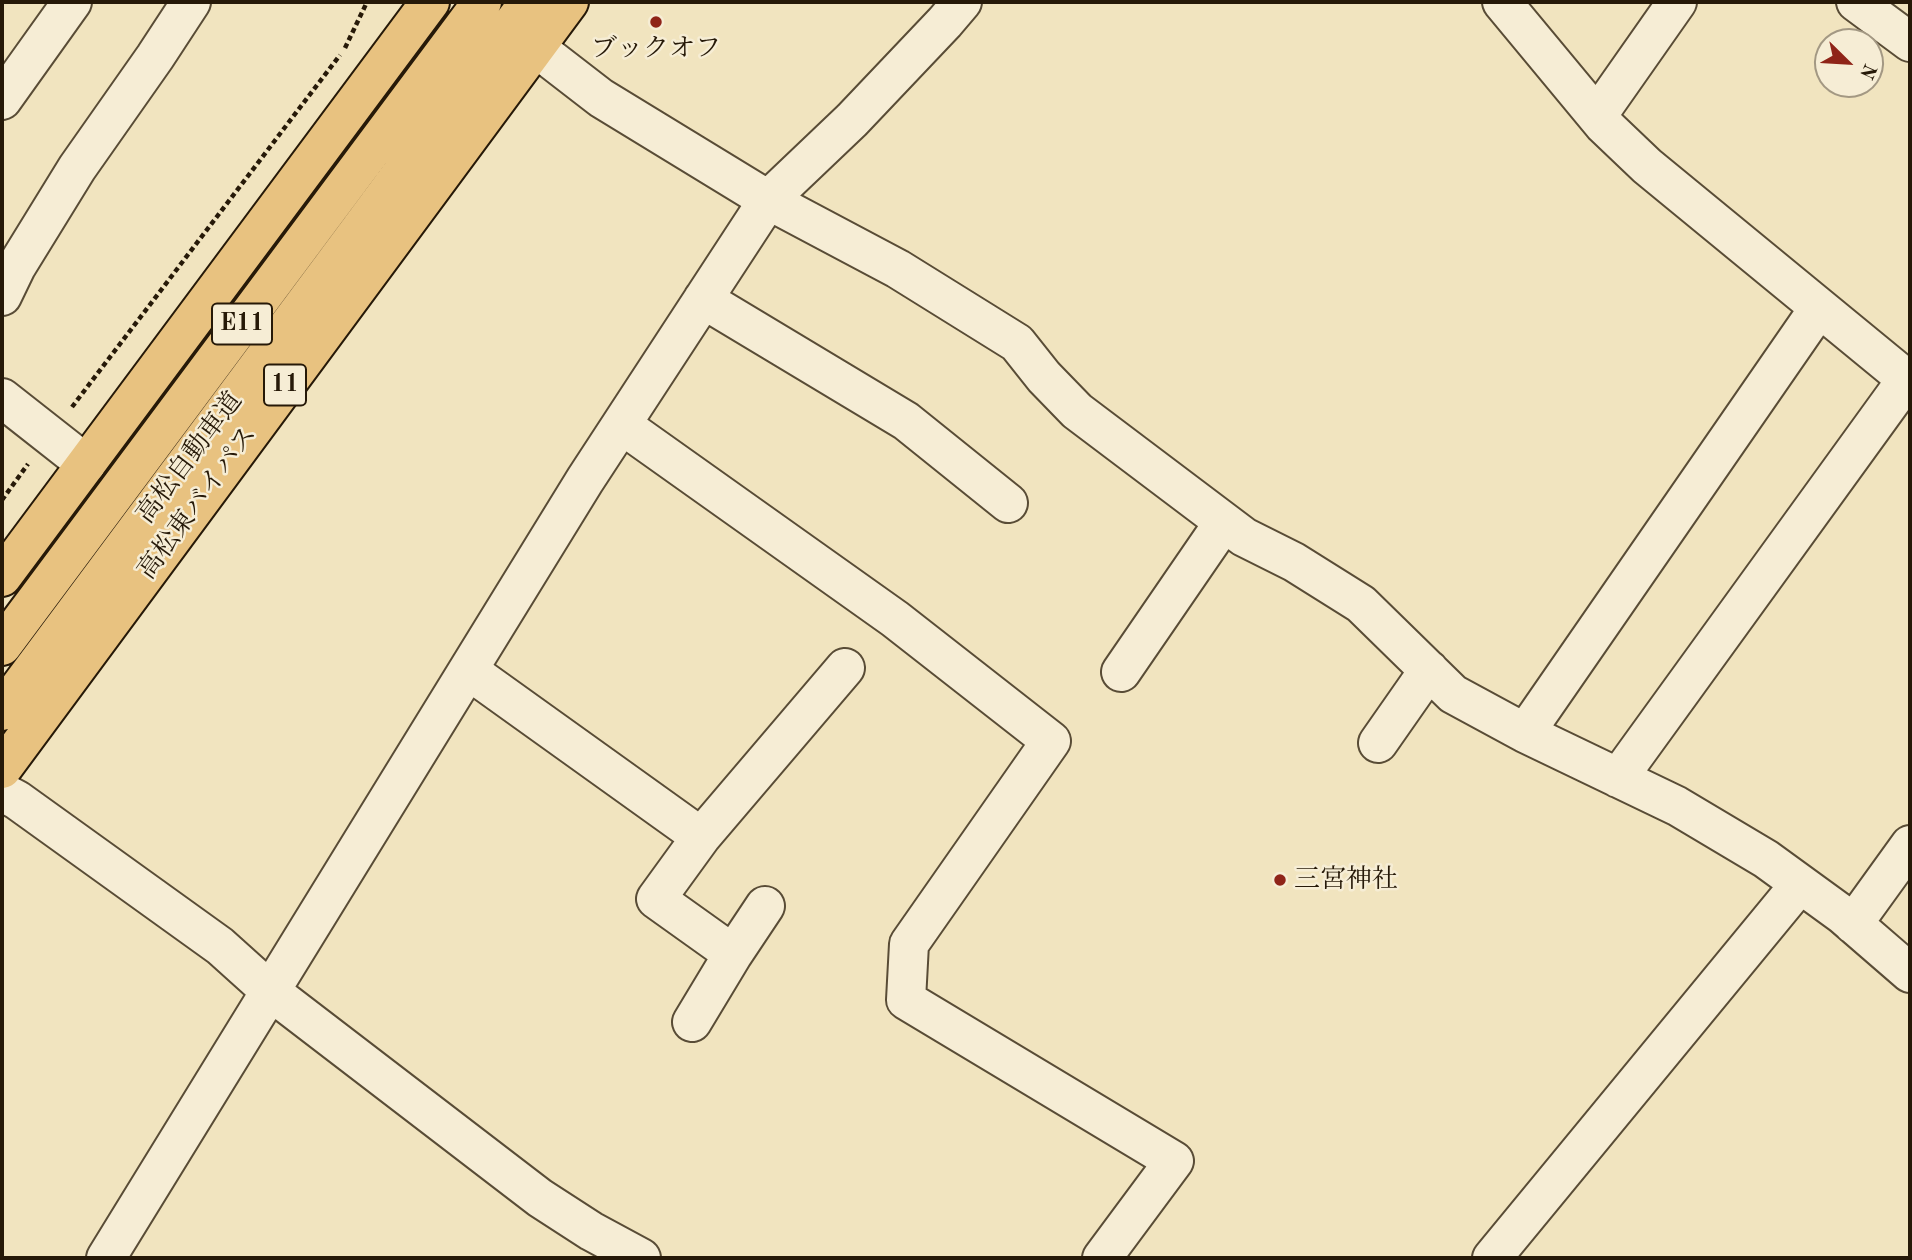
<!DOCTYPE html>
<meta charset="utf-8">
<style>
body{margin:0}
#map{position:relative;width:1912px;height:1260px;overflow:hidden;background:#f1e4bf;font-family:"Old Standard TT",serif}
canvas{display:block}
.frame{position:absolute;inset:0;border:4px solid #261908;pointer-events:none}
.north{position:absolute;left:1814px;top:28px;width:70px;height:70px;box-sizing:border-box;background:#f6edd5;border:2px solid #a39883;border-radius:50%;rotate:114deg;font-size:19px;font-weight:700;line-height:28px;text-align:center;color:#261908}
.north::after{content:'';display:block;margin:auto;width:24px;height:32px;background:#8f2418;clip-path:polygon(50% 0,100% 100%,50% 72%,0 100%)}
</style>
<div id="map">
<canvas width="1912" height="1260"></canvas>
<div class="frame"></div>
<div class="north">N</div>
</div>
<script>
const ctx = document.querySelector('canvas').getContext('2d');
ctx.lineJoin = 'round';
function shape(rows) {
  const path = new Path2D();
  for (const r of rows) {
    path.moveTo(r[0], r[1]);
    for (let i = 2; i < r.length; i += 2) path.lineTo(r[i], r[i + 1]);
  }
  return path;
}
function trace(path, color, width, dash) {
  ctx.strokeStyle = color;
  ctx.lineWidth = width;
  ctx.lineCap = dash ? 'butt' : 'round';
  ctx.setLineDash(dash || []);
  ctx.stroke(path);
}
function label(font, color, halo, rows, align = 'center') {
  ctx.font = font + ' "Old Standard TT","Noto Serif JP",serif';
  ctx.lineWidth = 5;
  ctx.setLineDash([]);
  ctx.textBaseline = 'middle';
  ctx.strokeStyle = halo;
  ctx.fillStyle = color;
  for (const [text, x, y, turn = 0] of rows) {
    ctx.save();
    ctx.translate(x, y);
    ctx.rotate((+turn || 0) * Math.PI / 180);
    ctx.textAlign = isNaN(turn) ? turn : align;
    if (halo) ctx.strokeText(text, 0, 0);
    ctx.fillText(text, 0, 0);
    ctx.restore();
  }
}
const street = shape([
 [1502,2,1604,125,1647,166,1910,382],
 [1856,2,1910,42],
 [535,47,601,98,768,200,898,269,1017,343,1044,377,1077,411,1244,537,1294,562,1361,604,1453,694,1525,733,1677,806,1766,859,1843,915,1910,973],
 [2,100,72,2],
 [1597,116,1677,2],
 [2,296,16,267,77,168,155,57,191,2],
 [703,299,906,421,1008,503],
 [2,398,86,464],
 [622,425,895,619,1051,741,909,944,906,1000,1174,1161,1102,1258],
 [468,670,701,837,845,668],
 [1121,672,1224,522],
 [1525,733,1819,308],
 [1378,743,1429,670],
 [1618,778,1907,379],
 [2,792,17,800,220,946,270,991,540,1198,591,1231,641,1258],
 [1853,924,1910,845],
 [733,954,765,906],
 [692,1022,733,954,656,899,701,837],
 [106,1258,585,480,768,200,852,120,945,22,962,2],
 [1492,1258,1800,884]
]);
const highway = shape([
 [2,577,430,2],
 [2,646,482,2],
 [2,711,529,2],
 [2,769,569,2]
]);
trace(street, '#594c36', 42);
trace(highway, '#261908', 42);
trace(shape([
 [345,48,367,2],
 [72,407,340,55],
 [2,500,28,464]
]), '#261908', 4.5, [5, 3.5]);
trace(street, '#f6edd5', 38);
trace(highway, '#e8c280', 38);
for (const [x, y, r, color] of [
 [656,22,7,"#8f2418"],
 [1280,880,7,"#8f2418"]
]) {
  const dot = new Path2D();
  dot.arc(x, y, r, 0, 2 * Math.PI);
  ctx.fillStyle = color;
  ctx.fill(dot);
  trace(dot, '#f6edd5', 2.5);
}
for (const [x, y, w] of [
 [242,324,60],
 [285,385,42]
]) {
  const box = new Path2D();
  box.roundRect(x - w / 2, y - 20.5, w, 41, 5);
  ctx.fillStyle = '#f6edd5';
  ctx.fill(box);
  trace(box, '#261908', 2);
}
label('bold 24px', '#261908', null, [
 ["E11",242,324],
 ["11",285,385]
]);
label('26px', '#261908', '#f6edd5', [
 ["ブックオフ",656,49],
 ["三宮神社",1294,880,"left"]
]);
label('26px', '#261908', '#f6edd5', [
 ["高松自動車道",190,458,-53],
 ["高松東バイパス",198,503,-54]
]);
</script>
